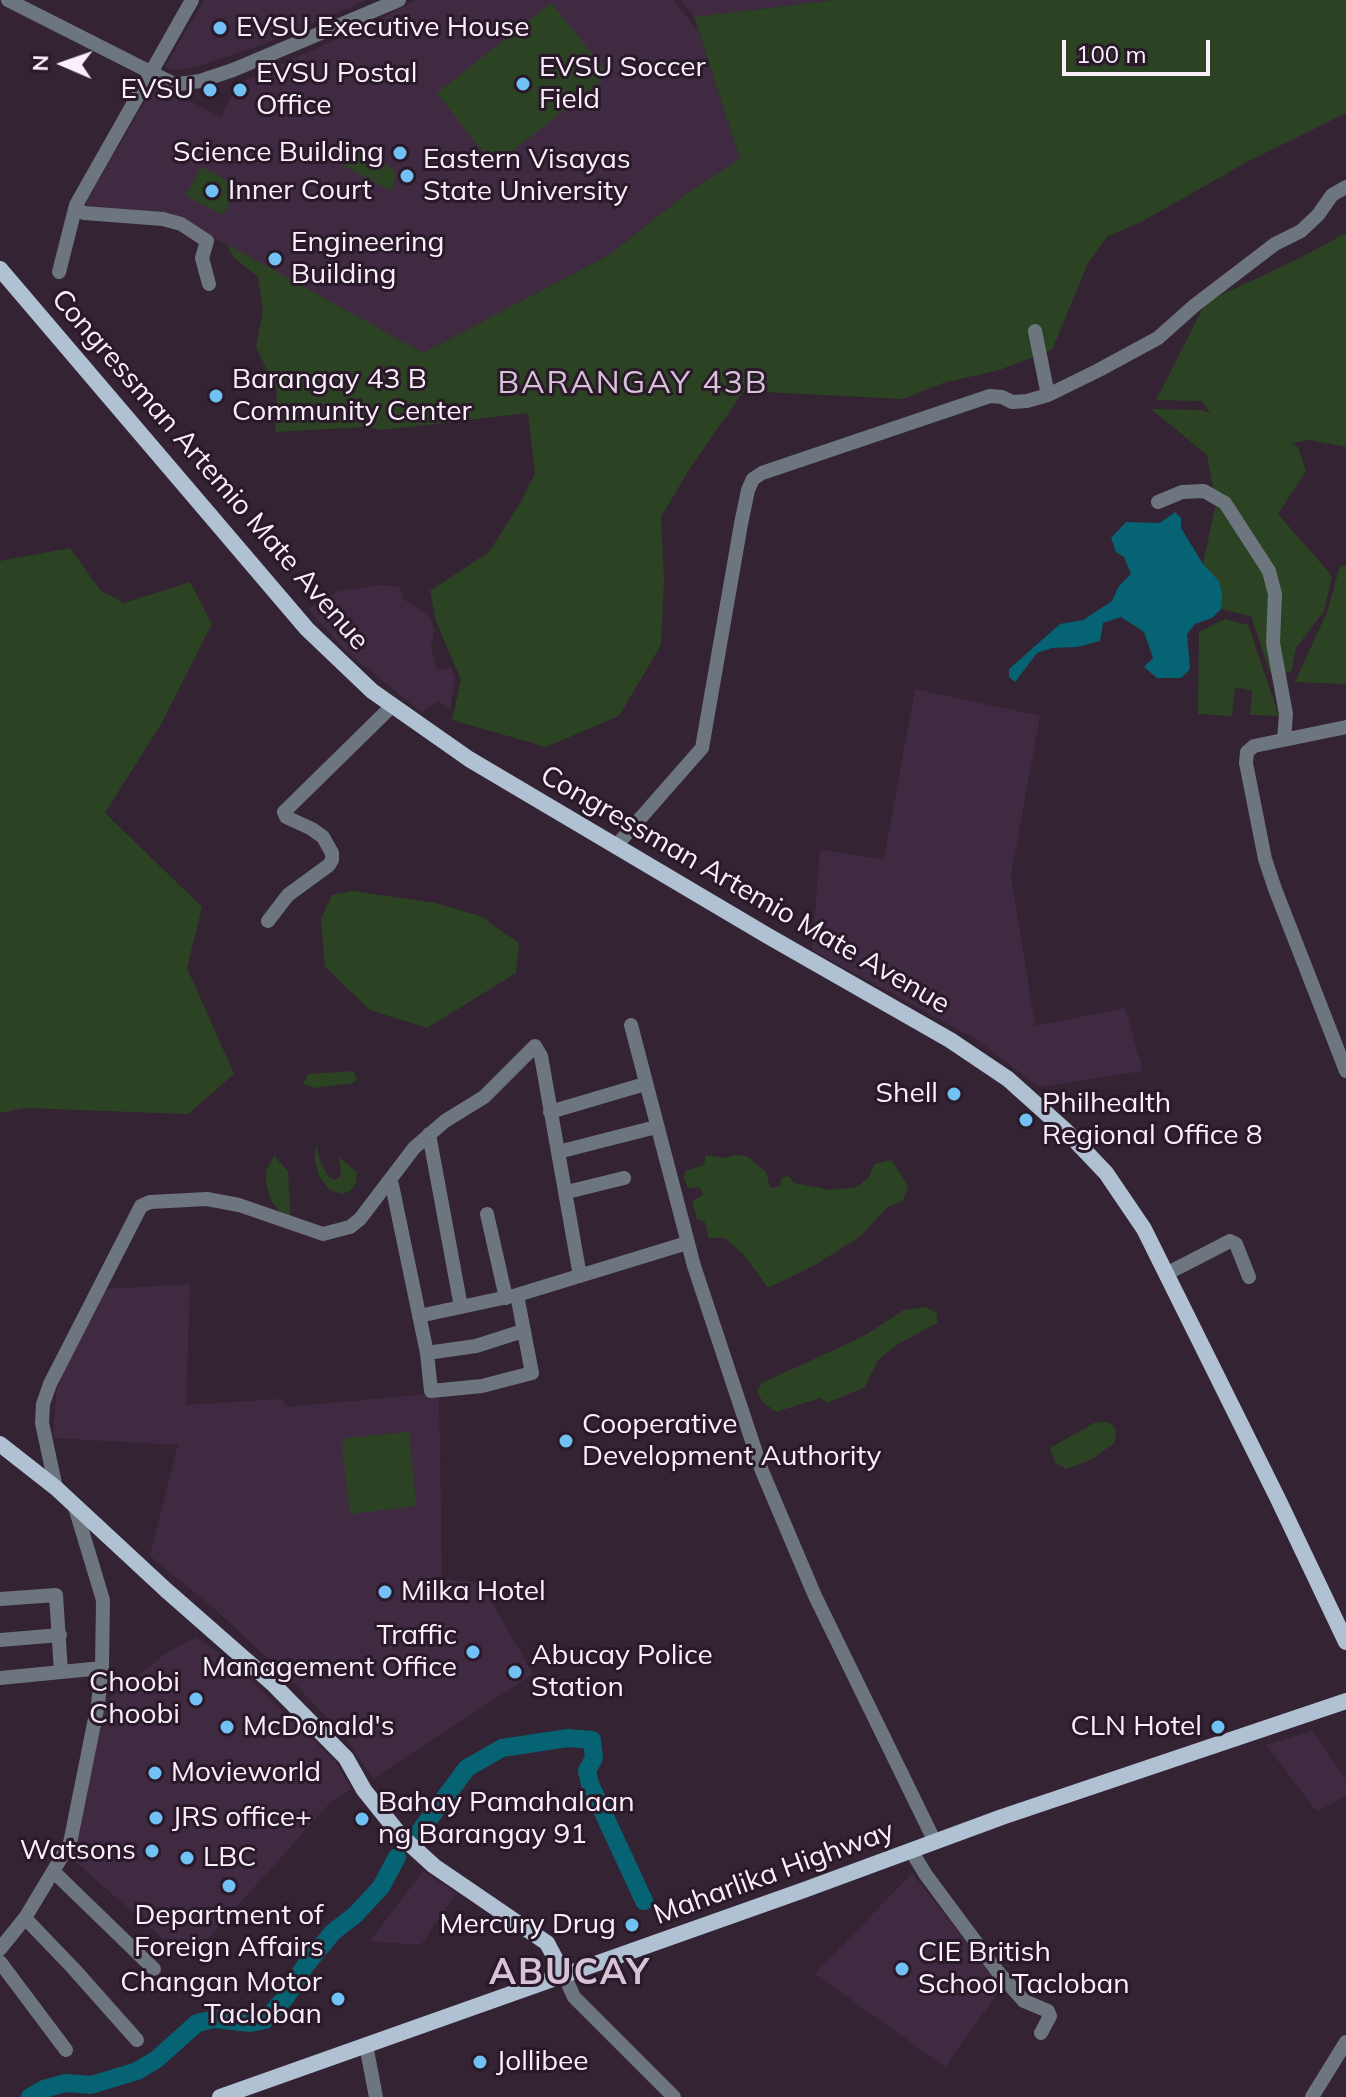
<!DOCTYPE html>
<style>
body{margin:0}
#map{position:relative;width:1346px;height:2097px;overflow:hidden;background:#332333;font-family:Mulish,sans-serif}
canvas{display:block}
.north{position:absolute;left:24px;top:24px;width:80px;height:80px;-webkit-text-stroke:6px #291929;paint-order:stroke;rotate:272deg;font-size:22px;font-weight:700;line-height:32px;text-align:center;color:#faeffa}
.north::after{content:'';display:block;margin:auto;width:28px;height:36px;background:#faeffa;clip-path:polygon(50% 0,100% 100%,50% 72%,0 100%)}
.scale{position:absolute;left:1062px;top:40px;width:148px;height:36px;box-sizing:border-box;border:4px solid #faeffa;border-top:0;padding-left:10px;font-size:24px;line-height:28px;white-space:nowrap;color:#faeffa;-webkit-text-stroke:6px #291929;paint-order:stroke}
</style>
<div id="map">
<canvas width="1346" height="2097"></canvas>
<div class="north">N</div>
<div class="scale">100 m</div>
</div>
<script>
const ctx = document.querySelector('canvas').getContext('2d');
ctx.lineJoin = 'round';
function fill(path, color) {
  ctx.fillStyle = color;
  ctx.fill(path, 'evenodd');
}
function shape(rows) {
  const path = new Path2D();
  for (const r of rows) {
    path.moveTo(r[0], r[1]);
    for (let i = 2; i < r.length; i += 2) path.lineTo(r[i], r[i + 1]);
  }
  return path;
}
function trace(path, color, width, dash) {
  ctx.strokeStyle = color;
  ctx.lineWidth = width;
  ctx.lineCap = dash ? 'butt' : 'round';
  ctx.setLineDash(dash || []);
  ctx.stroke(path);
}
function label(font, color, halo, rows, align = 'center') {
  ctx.font = font + ' Mulish,sans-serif';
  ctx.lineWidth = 6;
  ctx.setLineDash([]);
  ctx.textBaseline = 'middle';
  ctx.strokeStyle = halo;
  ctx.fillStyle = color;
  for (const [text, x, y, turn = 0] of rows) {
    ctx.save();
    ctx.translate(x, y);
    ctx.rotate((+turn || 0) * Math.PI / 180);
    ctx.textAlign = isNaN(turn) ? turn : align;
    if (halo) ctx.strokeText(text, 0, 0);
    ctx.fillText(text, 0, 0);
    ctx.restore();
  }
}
fill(shape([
 [204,0,367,0,262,45,195,67,175,70,167,69,165,66],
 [416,0,673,0,698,31,740,159,686,194,609,255,423,353,171,214,88,206,85,204,155,84,221,117,237,84,369,25],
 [681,0,836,0,694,17],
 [380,585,400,587,403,599,428,615,435,629,431,647,437,671,451,667,455,680,450,710,439,702,426,708,422,713,346,651,308,609,339,591],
 [915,689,1040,716,1011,875,1035,1026,1125,1008,1143,1071,1038,1087,979,1041,812,950,820,850,884,859],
 [190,1284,186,1405,281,1399,288,1407,439,1393,442,1579,481,1583,533,1674,373,1779,346,1738,295,1684,218,1612,150,1556,178,1445,53,1438,56,1394,68,1357,105,1289],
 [196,1637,228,1659,336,1762,351,1789,330,1803,188,1961,70,1857,74,1850,103,1703,165,1654],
 [1312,1731,1346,1779,1346,1795,1317,1812,1266,1745],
 [423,1871,456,1893,421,1945,370,1941],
 [912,1873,1002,1987,945,2067,815,1974]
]), '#402a41');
fill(shape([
 [836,0,1346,0,1346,113,1247,162,1143,221,1108,236,1088,263,1052,350,999,370,943,383,903,399,744,391,692,465,661,517,664,579,661,645,619,716,546,747,452,720,461,680,436,621,430,591,489,552,522,500,535,473,528,413,382,430,363,427,275,432,277,391,256,347,263,310,258,277,233,257,227,244,423,353,609,255,686,194,740,159,694,17],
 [551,3,609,74,494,166,437,93],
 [357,150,393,169,396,175,391,191,344,166,350,154],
 [201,167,238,186,223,215,186,196],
 [1346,233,1346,447,1310,440,1291,443,1298,447,1306,471,1278,514,1332,576,1324,611,1296,648,1291,672,1270,673,1251,616,1221,609,1219,581,1203,564,1216,503,1207,455,1151,409,1200,410,1210,413,1202,401,1156,400,1206,302,1298,259],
 [70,548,100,590,124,603,190,582,212,624,161,724,105,813,202,907,187,968,234,1074,188,1114,25,1108,0,1113,0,561],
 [1340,566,1346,566,1346,684,1295,682,1327,612],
 [1225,619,1248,625,1279,716,1250,715,1252,691,1235,687,1232,716,1198,714,1199,632],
 [353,891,436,903,480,916,519,943,516,973,427,1028,370,1010,325,967,321,919,332,895],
 [353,1071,357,1079,354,1083,314,1088,303,1084,308,1074],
 [316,1144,321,1164,329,1177,336,1180,341,1175,339,1157,357,1172,356,1184,350,1191,341,1194,329,1189,319,1176,315,1159],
 [706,1155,726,1158,736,1155,747,1156,766,1172,770,1188,780,1186,782,1178,789,1176,794,1183,830,1190,857,1187,869,1177,874,1164,892,1160,908,1186,903,1201,887,1207,862,1235,817,1264,768,1288,744,1255,725,1238,709,1238,705,1222,697,1219,692,1201,703,1195,700,1187,688,1188,684,1178,685,1171,704,1165],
 [274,1156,288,1171,291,1224,271,1201,266,1182,266,1171],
 [926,1307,937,1314,937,1323,898,1344,878,1360,865,1387,827,1403,820,1398,776,1412,762,1401,757,1391,762,1383,864,1336,904,1310],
 [1108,1422,1116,1429,1115,1442,1093,1459,1066,1469,1055,1462,1050,1448,1094,1423],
 [409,1432,416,1506,350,1514,342,1445,346,1438]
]), '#2b4322');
fill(shape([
 [1175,512,1181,518,1181,528,1203,564,1219,581,1222,593,1221,609,1212,618,1195,624,1187,634,1190,669,1181,678,1157,678,1144,667,1153,658,1144,632,1121,617,1103,623,1100,641,1077,647,1052,648,1037,653,1015,682,1009,677,1009,669,1060,624,1083,620,1112,601,1119,586,1131,574,1124,557,1116,552,1111,538,1126,522,1160,523]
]), '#066373');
trace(shape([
 [417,1835,467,1768,502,1748,568,1738,592,1740,594,1758,587,1771,590,1784,644,1901],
 [30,2097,44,2089,66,2083,91,2085,137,2071,157,2059,197,2023,215,2019,250,2023,265,2020,286,1997,305,1966,333,1932,355,1915,381,1887,397,1857]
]), '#066373', 18);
trace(shape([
 [8,0,170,82,179,84,200,81,233,70,399,0],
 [192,0,76,205,78,210,84,213,163,219,181,224,207,241,202,258,209,284],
 [59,272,76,205],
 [1035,331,1048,395],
 [1158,502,1182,492,1204,491,1225,503,1269,571,1275,594,1273,643,1286,714,1284,740],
 [1346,727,1254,746,1247,752,1246,763,1265,859,1275,889,1346,1071],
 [616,846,702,748,741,524,748,490,753,479,762,473,981,399,990,396,1002,397,1012,402,1027,401,1048,395,1097,371,1158,338,1195,305,1275,244,1301,231,1318,215,1332,195,1346,187],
 [268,921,288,895,329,865,332,860,332,853,323,837,312,829,286,817,284,812,391,707],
 [631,1025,694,1266,762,1471,815,1596,935,1842],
 [550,1112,645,1084],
 [429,1134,461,1307],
 [558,1152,656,1127],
 [387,1183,392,1185,427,1353,431,1391,482,1386,532,1373,517,1295],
 [567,1192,624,1178],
 [487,1214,506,1298],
 [1166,1274,1230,1241,1236,1244,1249,1277],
 [419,1316,517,1295,687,1243],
 [427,1353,476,1346,523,1331],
 [56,1488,42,1423,43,1404,50,1384,141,1206,150,1202,207,1199,239,1205,323,1234,350,1227,360,1219,414,1148,445,1121,484,1097,535,1046,541,1056,580,1276],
 [0,1599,56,1595,61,1672],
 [0,1640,60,1635],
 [0,1678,102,1668],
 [912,1852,926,1875,998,1972,1024,2001,1048,2011,1050,2016,1041,2033],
 [54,1872,154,1969],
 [25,1918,73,1968,137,2040],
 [0,1949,25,1918,70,1843,98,1704,102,1668,103,1600,74,1504],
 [0,1962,66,2050],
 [564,1975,574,1997,674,2097],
 [366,2045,376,2097],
 [1312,2097,1346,2042]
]), '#6d757e', 14);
trace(shape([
 [0,269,307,629,372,691,469,759,768,936,950,1040,1008,1079,1066,1131,1106,1173,1144,1229,1278,1499,1346,1642],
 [0,1444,56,1488,166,1590,272,1683,346,1758,364,1790,401,1836,434,1866,547,1943,564,1975],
 [220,2097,804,1890,1002,1817,1346,1701]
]), '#b0c1d4', 16);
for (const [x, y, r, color] of [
 [220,28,8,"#72c1f5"],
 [523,84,8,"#72c1f5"],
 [210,90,8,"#72c1f5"],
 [240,90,8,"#72c1f5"],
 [400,153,8,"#72c1f5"],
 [407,176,8,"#72c1f5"],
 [212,191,8,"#72c1f5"],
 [275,259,8,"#72c1f5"],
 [216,396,8,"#72c1f5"],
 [954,1094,8,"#72c1f5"],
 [1026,1120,8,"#72c1f5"],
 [566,1441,8,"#72c1f5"],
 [385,1592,8,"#72c1f5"],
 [473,1652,8,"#72c1f5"],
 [515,1672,8,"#72c1f5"],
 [196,1699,8,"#72c1f5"],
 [227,1727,8,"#72c1f5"],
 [1218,1727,8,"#72c1f5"],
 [155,1773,8,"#72c1f5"],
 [156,1818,8,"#72c1f5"],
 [362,1819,8,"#72c1f5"],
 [152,1851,8,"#72c1f5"],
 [187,1858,8,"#72c1f5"],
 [229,1886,8,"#72c1f5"],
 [632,1925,8,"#72c1f5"],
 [902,1969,8,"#72c1f5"],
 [338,1999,8,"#72c1f5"],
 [480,2062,8,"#72c1f5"]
]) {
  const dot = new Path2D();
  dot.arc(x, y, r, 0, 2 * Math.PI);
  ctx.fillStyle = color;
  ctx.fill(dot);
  trace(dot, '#291929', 3);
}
label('28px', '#faeffa', '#291929', [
 ["EVSU Executive House",236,28],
 ["EVSU Soccer",539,68],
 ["Field",539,100],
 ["EVSU Postal",256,74],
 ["Office",256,106],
 ["EVSU",194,90,"right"],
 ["Science Building",384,153,"right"],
 ["Eastern Visayas",423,160],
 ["State University",423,192],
 ["Inner Court",228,191],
 ["Engineering",291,243],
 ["Building",291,275],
 ["Barangay 43 B",232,380],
 ["Community Center",232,412],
 ["Shell",938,1094,"right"],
 ["Philhealth",1042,1104],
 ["Regional Office 8",1042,1136],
 ["Cooperative",582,1425],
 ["Development Authority",582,1457],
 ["Milka Hotel",401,1592],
 ["Traffic",457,1636,"right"],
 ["Management Office",457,1668,"right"],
 ["Abucay Police",531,1656],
 ["Station",531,1688],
 ["Choobi",180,1683,"right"],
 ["Choobi",180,1715,"right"],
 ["McDonald's",243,1727],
 ["CLN Hotel",1202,1727,"right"],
 ["Movieworld",171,1773],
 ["Bahay Pamahalaan",378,1803],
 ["ng Barangay 91",378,1835],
 ["JRS office+",172,1818],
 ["Watsons",136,1851,"right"],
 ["LBC",203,1858],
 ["Department of",229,1916,"center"],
 ["Foreign Affairs",229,1948,"center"],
 ["Mercury Drug",616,1925,"right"],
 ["CIE British",918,1953],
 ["School Tacloban",918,1985],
 ["Changan Motor",322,1983,"right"],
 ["Tacloban",322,2015,"right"],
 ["Jollibee",496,2062]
], 'left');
label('28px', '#faeffa', '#291929', [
 ["Congressman Artemio Mate Avenue",210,470,49],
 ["Congressman Artemio Mate Avenue",745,890,30],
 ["Maharlika Highway",774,1873,-20]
]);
ctx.letterSpacing = '2px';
label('32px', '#d7c2d8', '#291929', [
 ["BARANGAY 43B",633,383]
]);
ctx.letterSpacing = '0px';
ctx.letterSpacing = '2px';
label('bold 36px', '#d7c2d8', '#291929', [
 ["ABUCAY",570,1973]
]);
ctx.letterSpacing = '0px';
</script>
